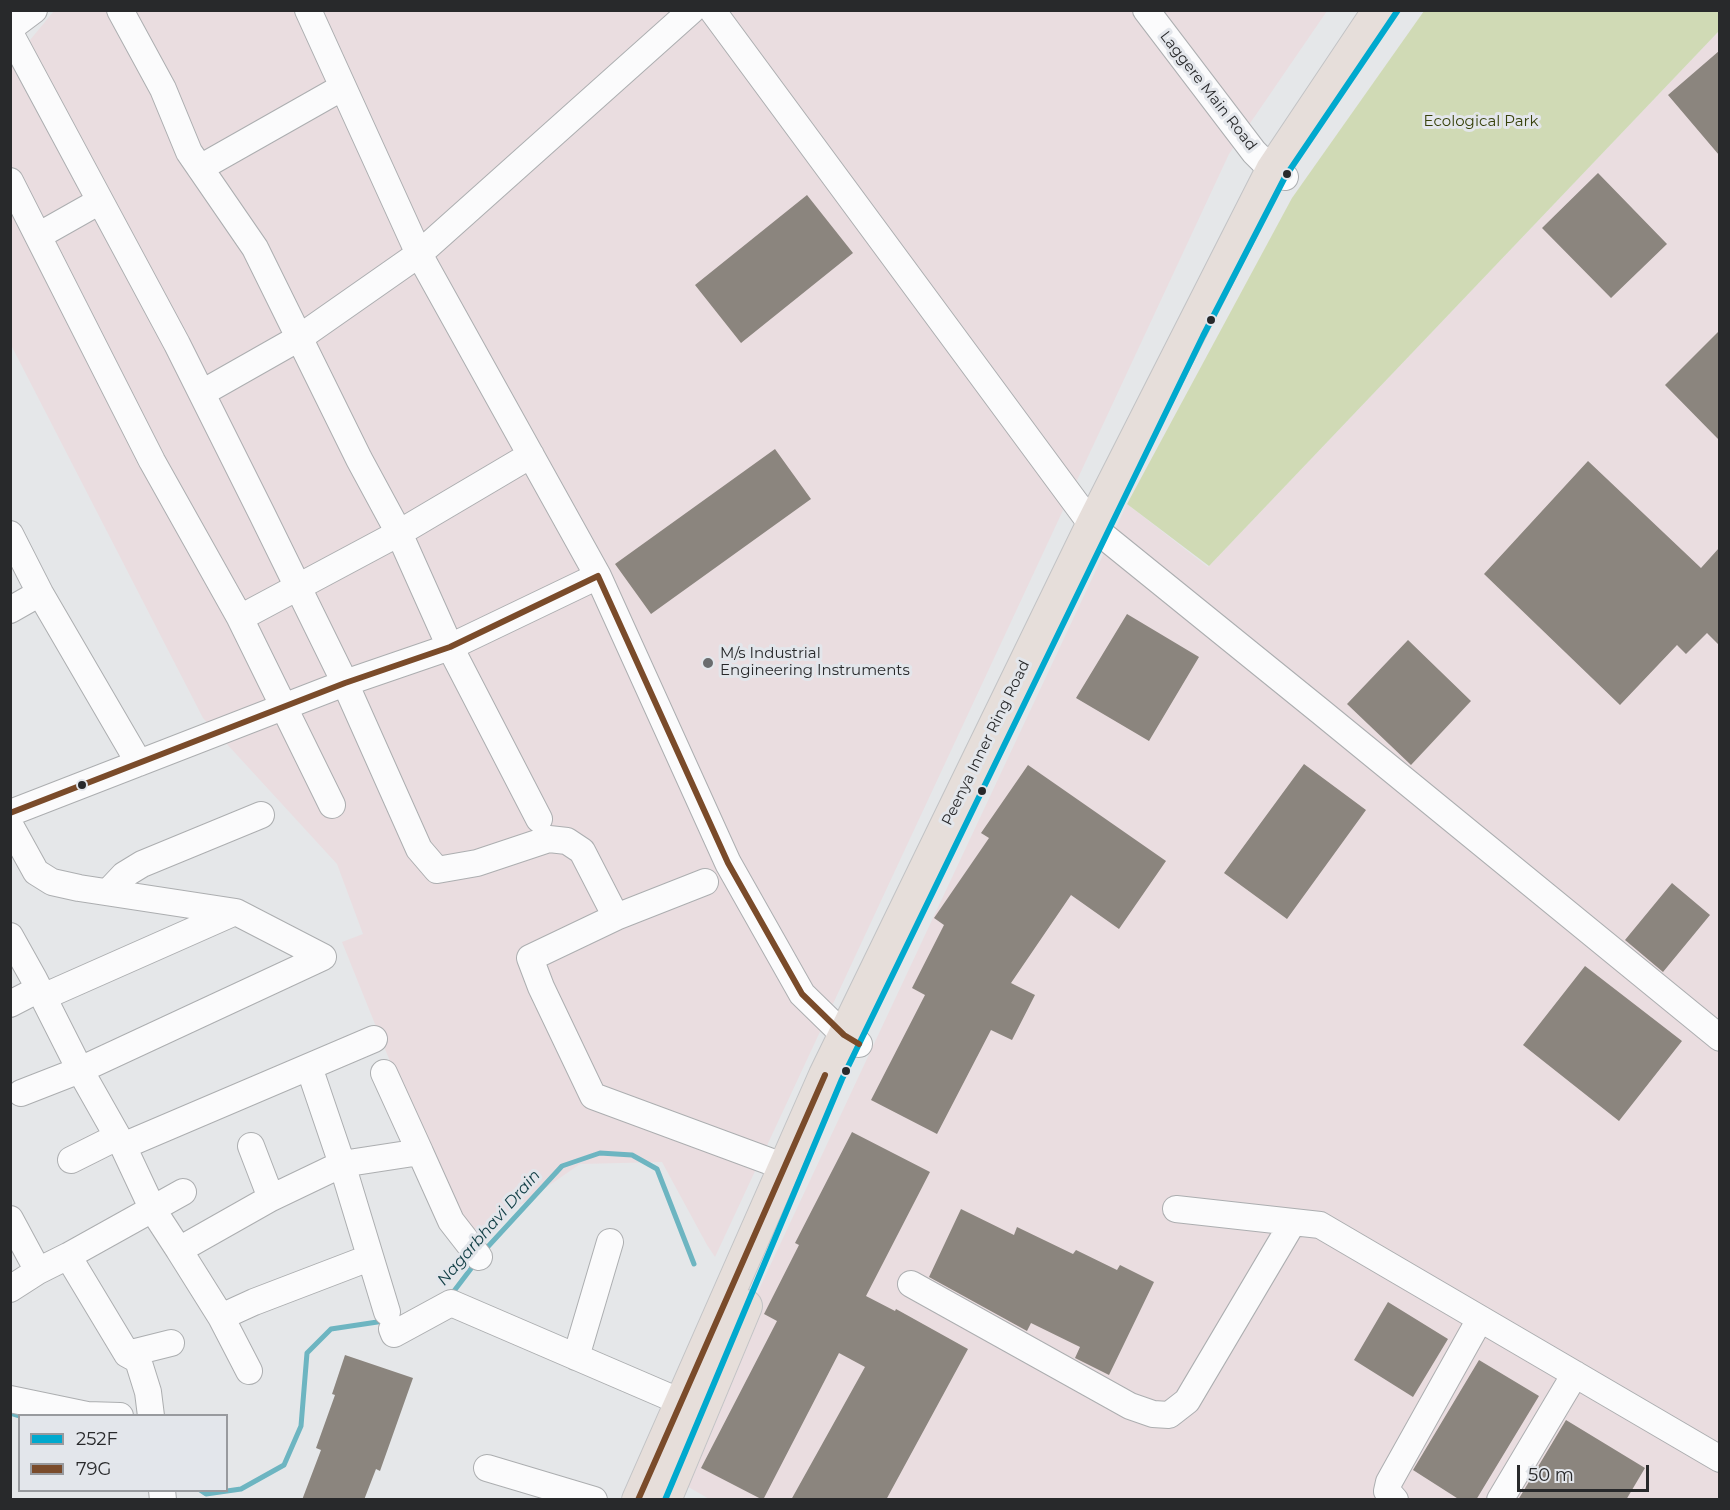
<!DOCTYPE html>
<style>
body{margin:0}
#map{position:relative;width:1730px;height:1510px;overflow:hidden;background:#e5e7e9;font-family:Montserrat,sans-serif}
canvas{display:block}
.frame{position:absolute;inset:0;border:12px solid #28292b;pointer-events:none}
.legend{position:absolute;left:18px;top:1414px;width:210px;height:78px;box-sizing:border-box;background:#e3e6eb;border:2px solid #989a9e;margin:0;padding:8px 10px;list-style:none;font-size:18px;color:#28292b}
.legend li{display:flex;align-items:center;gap:12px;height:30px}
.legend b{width:30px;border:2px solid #989a9e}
.scale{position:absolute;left:1517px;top:1465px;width:132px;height:27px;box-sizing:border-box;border:3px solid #28292b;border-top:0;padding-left:8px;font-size:18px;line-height:21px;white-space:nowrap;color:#28292b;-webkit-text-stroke:4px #e3e6eb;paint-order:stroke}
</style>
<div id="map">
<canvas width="1730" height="1510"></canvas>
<div class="frame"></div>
<ul class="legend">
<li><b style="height:8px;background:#00a9ce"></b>252F</li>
<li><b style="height:8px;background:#7a4b2a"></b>79G</li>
</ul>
<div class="scale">50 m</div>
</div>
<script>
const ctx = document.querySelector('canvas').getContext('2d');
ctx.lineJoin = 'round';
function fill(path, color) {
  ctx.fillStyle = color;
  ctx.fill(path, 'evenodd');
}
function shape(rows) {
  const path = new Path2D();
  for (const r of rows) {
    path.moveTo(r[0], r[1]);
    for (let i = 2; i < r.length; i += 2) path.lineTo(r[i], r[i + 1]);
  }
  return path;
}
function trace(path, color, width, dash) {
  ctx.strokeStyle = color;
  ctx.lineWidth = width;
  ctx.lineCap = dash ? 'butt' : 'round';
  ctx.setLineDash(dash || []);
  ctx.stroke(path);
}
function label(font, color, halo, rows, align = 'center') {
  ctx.font = font + ' Montserrat,sans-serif';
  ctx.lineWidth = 6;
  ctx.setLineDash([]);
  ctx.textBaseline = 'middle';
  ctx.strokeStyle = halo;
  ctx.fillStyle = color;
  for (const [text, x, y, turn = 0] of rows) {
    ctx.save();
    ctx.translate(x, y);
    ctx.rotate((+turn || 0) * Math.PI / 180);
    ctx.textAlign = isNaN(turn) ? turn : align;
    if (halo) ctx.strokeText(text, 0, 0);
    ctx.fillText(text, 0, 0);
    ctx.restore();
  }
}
fill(shape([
 [54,11,1327,11,1229,154,715,1257,707,1245,662,1162,580,1164,528,1200,461,1238,342,942,363,934,337,864,203,718,11,345,11,63],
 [1719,31,1719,1499,711,1500,671,1477,1127,504,1208,567]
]), '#eadde0');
fill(shape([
 [1424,11,1719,11,1719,31,1209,566,1127,504,1292,198]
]), '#d0dab5');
trace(shape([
 [483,1252,562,1166,600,1153,632,1155,657,1169,694,1264],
 [451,1295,476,1262],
 [10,1413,20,1416],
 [200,1490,206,1494,241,1489,284,1465,301,1426,307,1353,331,1329,384,1321]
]), '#6db5c1', 5);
fill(shape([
 [1719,51,1719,155,1668,95],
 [1598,173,1667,244,1611,298,1542,228],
 [807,195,853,253,741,343,695,285],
 [1719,331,1719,440,1665,385],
 [775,449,811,499,651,614,615,564],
 [1588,461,1701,568,1719,548,1719,645,1707,633,1686,654,1677,645,1620,705,1484,574],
 [1127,614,1199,657,1149,741,1076,698],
 [1408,640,1471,701,1411,765,1347,704],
 [1304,764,1366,810,1287,919,1224,873],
 [1028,765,1166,861,1119,929,1071,895,1011,983,1035,995,1012,1040,991,1030,937,1134,871,1100,925,995,912,988,944,925,934,918,989,838,981,833],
 [1672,883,1710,915,1663,972,1625,940],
 [1585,966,1682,1041,1619,1121,1523,1045],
 [852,1132,930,1172,866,1296,895,1311,896,1309,968,1349,886,1500,791,1500,865,1367,839,1353,763,1500,701,1468,777,1321,764,1314,799,1245,795,1243],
 [961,1209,1014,1235,1017,1227,1073,1254,1076,1250,1117,1270,1120,1265,1154,1282,1109,1375,1075,1358,1080,1347,1031,1323,1027,1331,929,1277],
 [1388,1302,1448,1339,1413,1397,1354,1360],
 [345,1355,413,1378,380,1471,376,1469,364,1500,302,1500,321,1450,316,1448,335,1395,332,1394],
 [1479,1360,1539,1396,1476,1500,1460,1500,1413,1470],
 [1566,1420,1645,1468,1626,1500,1518,1500]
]), '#8b857e');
const minor = shape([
 [120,10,163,89,189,152,255,248,359,459,399,533,450,647,539,819],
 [308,10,419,254,598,576,728,863,802,994,844,1035,859,1044],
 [712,10,1092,525,1105,537,1320,711,1720,1038],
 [1146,10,1254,152,1272,170,1285,177],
 [10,28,34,10],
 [10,33,177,344,262,514,345,683,419,849,437,870,477,863,549,839,567,841,582,851,616,917],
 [200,168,343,87],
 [10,181,152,461,240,618,332,805],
 [38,236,100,201],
 [202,393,299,338,419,254,692,10],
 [10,534,40,593,10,610],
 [40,593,139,763],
 [240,618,399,533,531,455],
 [10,813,345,683,450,647,598,576],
 [10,825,36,872,52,882,79,888,236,912,323,957,80,1070,21,1093],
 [705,882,616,917,530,958,541,987,593,1096,785,1167],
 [108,892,124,875,142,864,261,815],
 [10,936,34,979,80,1070,123,1146,153,1210,179,1250,271,1198,342,1164,420,1152,451,1221,479,1257],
 [43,997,235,912],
 [10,1004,39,989],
 [309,1067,342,1164,387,1312],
 [384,1073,420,1152],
 [123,1146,374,1039],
 [251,1146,271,1198],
 [71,1160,117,1137],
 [1176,1209,1320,1225,1720,1459],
 [10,1219,38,1271,68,1256,127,1354,138,1360,148,1392,151,1416],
 [179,1250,221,1317,254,1302,369,1258],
 [68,1256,183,1192],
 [911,1284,1130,1406,1153,1414,1169,1415,1187,1401,1293,1222],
 [10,1289,38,1271],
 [221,1317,249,1371],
 [392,1329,394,1334,451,1303,681,1402],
 [127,1354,171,1343],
 [576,1357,610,1242],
 [10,1399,87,1415,120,1416],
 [487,1468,594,1500],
 [162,1490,163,1500],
 [1395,1500,1387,1491,1389,1482,1480,1319],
 [1500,1500,1575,1374]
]);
const major = shape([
 [638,1500,825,1075,1092,525,1272,170,1379,10],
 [665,1500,746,1306]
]);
trace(minor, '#acaeb0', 28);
trace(major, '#c2c3c5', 34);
trace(minor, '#fbfbfc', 26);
trace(major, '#e6deda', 32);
trace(shape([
 [665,1500,842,1079,1203,336,1285,177,1398,10]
]), '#00a9ce', 6);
trace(shape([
 [10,813,345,683,450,647,598,576,728,863,802,994,844,1035,859,1044],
 [638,1500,825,1075]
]), '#7a4b2a', 6);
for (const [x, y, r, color] of [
 [1287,174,5,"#28292b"],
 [1211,320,5,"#28292b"],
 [708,663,6,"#6a6c6e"],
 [82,785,5,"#28292b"],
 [982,791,5,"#28292b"],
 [846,1071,5,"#28292b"]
]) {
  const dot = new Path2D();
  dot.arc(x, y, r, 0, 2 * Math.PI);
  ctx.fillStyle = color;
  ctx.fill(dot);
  trace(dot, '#e3e6eb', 2);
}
label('15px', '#28292b', '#e3e6eb', [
 ["Laggere Main Road",1208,91,52],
 ["Peenya Inner Ring Road",986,743,-64]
]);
label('15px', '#37410b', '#e3e6eb', [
 ["Ecological Park",1481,122]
]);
label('15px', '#28292b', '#e3e6eb', [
 ["M/s Industrial",720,654],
 ["Engineering Instruments",720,671]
], 'left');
label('italic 16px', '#144148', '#e3e6eb', [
 ["Nagarbhavi Drain",489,1228,-49]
]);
</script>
